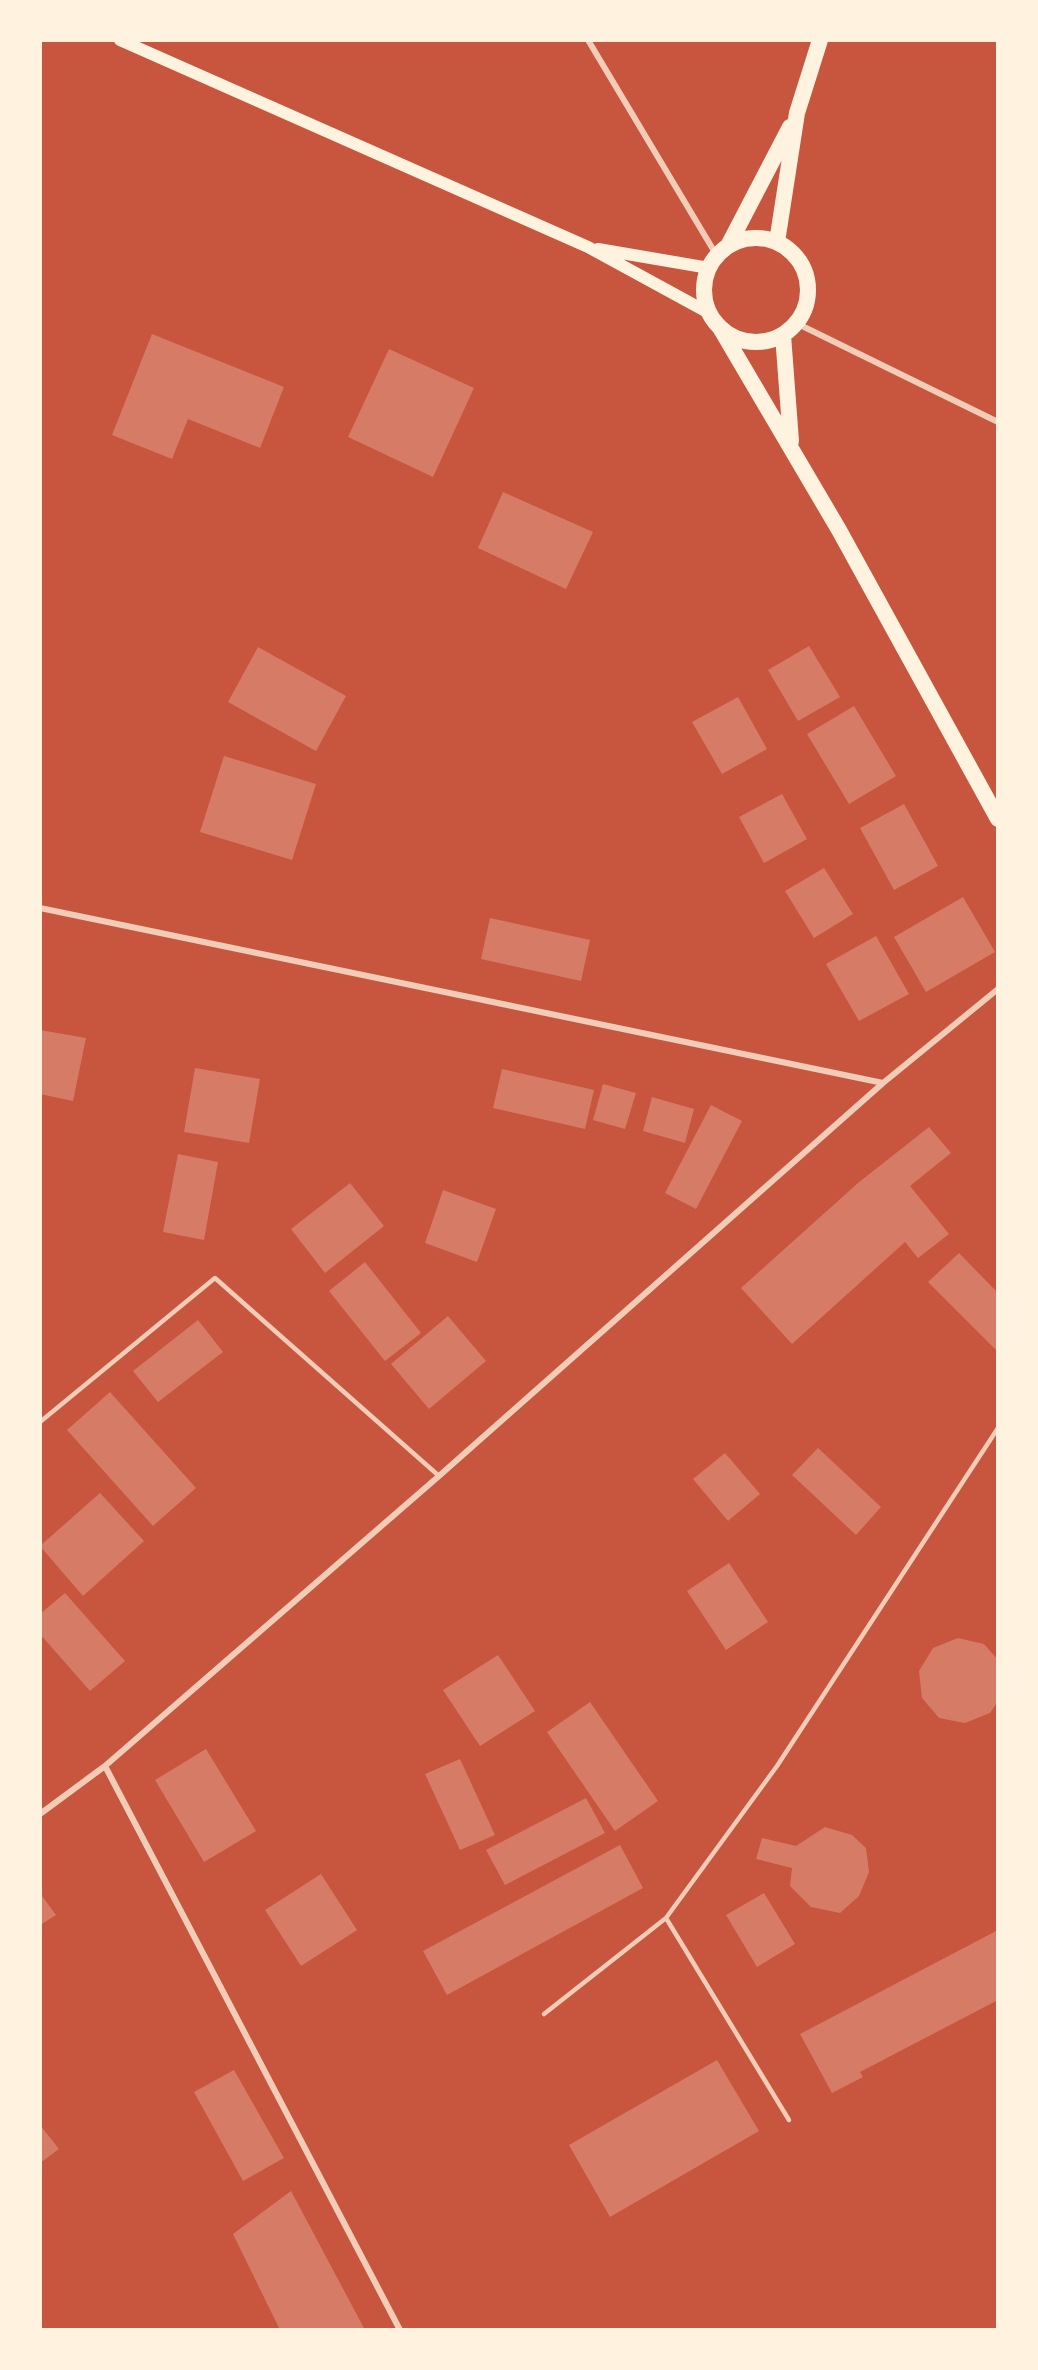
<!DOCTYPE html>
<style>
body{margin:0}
#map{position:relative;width:1038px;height:2370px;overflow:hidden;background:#c8553d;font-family:"Varela Round",sans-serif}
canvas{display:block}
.frame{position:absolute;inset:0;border:42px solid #fff3e0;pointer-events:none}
</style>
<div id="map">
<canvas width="1038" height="2370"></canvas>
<div class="frame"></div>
</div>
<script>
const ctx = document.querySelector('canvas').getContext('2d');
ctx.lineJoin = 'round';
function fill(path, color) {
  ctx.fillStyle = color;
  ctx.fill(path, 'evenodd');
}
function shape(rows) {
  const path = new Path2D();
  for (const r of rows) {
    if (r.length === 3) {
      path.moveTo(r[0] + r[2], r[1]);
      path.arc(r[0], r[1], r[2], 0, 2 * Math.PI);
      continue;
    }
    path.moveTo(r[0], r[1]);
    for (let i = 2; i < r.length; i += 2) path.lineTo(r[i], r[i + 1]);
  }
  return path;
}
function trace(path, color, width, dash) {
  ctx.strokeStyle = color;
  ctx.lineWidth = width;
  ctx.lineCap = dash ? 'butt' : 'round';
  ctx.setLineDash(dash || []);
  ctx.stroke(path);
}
fill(shape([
 [152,334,284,387,260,448,188,419,172,459,112,435],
 [389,349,474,388,433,477,348,437],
 [503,492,593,532,566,589,478,548],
 [809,646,840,697,798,721,768,670],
 [258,647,346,696,316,751,228,702],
 [738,697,767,749,722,774,692,722],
 [854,706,896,776,849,804,807,734],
 [224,756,316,784,292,860,200,832],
 [782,794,807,839,764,863,739,817],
 [904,804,938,866,894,890,860,828],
 [824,868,853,914,814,938,785,891],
 [963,897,995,952,926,992,894,937],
 [490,918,590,940,581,981,481,959],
 [876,936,909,994,859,1021,826,964],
 [40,1030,86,1038,73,1101,40,1094],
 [195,1068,260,1079,249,1143,184,1132],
 [502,1069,594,1090,585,1129,493,1108],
 [603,1084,636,1093,625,1129,593,1120],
 [652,1097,694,1109,685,1143,643,1131],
 [711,1105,742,1121,696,1209,665,1193],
 [929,1127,951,1153,910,1186,949,1234,918,1258,905,1242,792,1344,741,1288,858,1183],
 [178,1154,218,1162,204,1240,163,1232],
 [350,1183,384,1226,325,1273,291,1229],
 [443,1190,496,1209,477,1262,425,1243],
 [959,1253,998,1293,998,1352,928,1282],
 [365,1262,421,1333,385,1361,329,1291],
 [448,1316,486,1361,429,1409,391,1364],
 [198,1320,223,1352,158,1402,133,1371],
 [110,1392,196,1488,153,1526,67,1430],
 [818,1448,881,1507,856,1535,792,1475],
 [725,1453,760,1494,728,1521,693,1479],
 [100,1493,144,1541,83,1596,40,1546],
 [729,1563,768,1622,726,1650,687,1591],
 [65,1593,125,1661,90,1691,40,1634,40,1614],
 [958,1638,984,1644,998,1660,998,1701,990,1713,965,1723,939,1718,922,1698,919,1671,933,1648],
 [498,1655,535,1711,480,1746,443,1690],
 [590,1702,658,1801,615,1831,547,1732],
 [206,1749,256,1831,204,1862,155,1780],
 [460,1759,495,1835,460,1850,425,1774],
 [586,1798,605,1833,505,1885,486,1850],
 [825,1827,852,1835,866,1848,869,1872,859,1896,840,1913,811,1907,790,1886,792,1868,756,1859,762,1838,796,1846],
 [620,1845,643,1888,447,1995,423,1951],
 [321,1874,357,1930,301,1966,265,1910],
 [40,1893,56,1915,40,1925],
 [764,1893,795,1944,757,1967,726,1915],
 [998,1930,998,2000,860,2072,863,2077,832,2093,800,2034],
 [717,2060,759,2131,610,2217,569,2145],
 [234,2070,284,2158,243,2181,194,2092],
 [40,2125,59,2149,40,2163],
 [291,2191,365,2330,280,2330,233,2234]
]), '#d67c66');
trace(shape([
 [40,1422,215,1278,439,1476],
 [666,1918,789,2120],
 [544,2014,666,1918,777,1766,998,1428]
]), '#f1ccb7', 4.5);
trace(shape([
 [588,40,717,256],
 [796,323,998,422],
 [40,908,883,1083],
 [105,1766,400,2330],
 [40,1814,105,1766,439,1476,883,1083,998,989]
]), '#f1ccb7', 6);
trace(shape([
 [120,40,588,247,709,313],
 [598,249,709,268]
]), '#fff3e0', 12);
trace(shape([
 [756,290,52],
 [777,242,797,113,820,40],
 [728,246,790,127],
 [719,326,839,530,998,819],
 [783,335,791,441]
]), '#fff3e0', 16);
</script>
